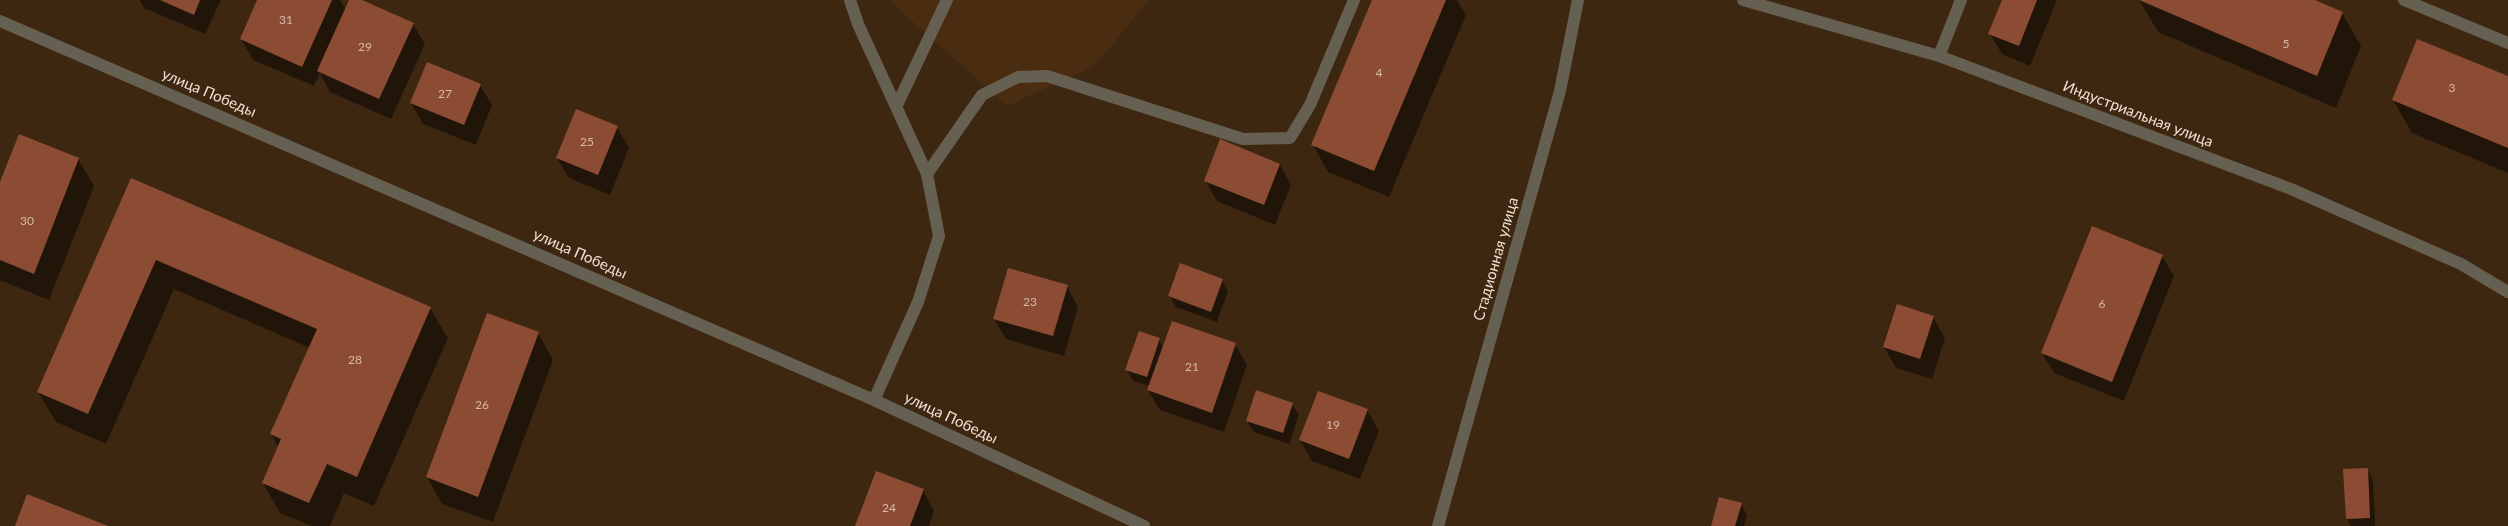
<!DOCTYPE html>
<meta charset="utf-8">
<style>
body{margin:0}
canvas{display:block;background:#3e2711}
</style>
<canvas width="2508" height="526"></canvas>
<script>
const ctx = document.querySelector('canvas').getContext('2d');
ctx.lineJoin = 'round';
function fill(path, color) {
  ctx.fillStyle = color;
  ctx.fill(path, 'evenodd');
}
function shape(rows) {
  const path = new Path2D();
  for (const r of rows) {
    path.moveTo(r[0], r[1]);
    for (let i = 2; i < r.length; i += 2) path.lineTo(r[i], r[i + 1]);
  }
  return path;
}
function trace(path, color, width, dash) {
  ctx.strokeStyle = color;
  ctx.lineWidth = width;
  ctx.lineCap = dash ? 'butt' : 'round';
  ctx.setLineDash(dash || []);
  ctx.stroke(path);
}
function label(font, color, halo, rows, align = 'center') {
  ctx.font = font + ' Lato,sans-serif';
  ctx.lineWidth = 5;
  ctx.setLineDash([]);
  ctx.textBaseline = 'middle';
  ctx.strokeStyle = halo;
  ctx.fillStyle = color;
  for (const [text, x, y, turn = 0] of rows) {
    ctx.save();
    ctx.translate(x, y);
    ctx.rotate((+turn || 0) * Math.PI / 180);
    ctx.textAlign = isNaN(turn) ? turn : align;
    if (halo) ctx.strokeText(text, 0, 0);
    ctx.fillText(text, 0, 0);
    ctx.restore();
  }
}
fill(shape([
 [889,0,1149,0,1094,66,1007,106]
]), '#4a2d11');
fill(shape([
 [140,0,221,0,205,34,144,8],
 [258,0,340,0,346,10,351,0,359,0,413,24,425,44,391,119,330,92,320,73,314,86,253,60,241,39],
 [1373,0,1457,0,1466,15,1389,197,1328,172,1313,145],
 [2003,0,2057,0,2030,66,2002,54,1990,34],
 [2139,0,2312,0,2342,13,2361,46,2336,108,2158,32],
 [2508,77,2508,173,2412,133,2393,100],
 [480,85,492,105,476,145,423,124,411,103],
 [617,127,629,148,610,195,569,178,557,158],
 [78,159,94,186,49,300,0,280,0,185],
 [1280,165,1291,185,1275,225,1217,201,1205,181],
 [131,179,430,308,448,338,374,506,344,493,330,526,311,526,280,513,263,483,278,447,271,434,310,348,174,289,106,444,56,422,38,392],
 [2162,256,2174,276,2124,401,2054,373,2042,353],
 [1222,280,1228,291,1217,322,1176,307,1170,296],
 [1067,286,1078,307,1064,356,1006,339,994,319],
 [1933,317,1945,338,1932,379,1896,368,1884,347],
 [538,333,553,360,493,522,442,504,427,477],
 [1159,339,1163,348,1235,344,1247,365,1224,432,1160,410,1148,390,1150,386,1133,381,1127,370],
 [1292,404,1299,415,1289,444,1254,432,1247,421],
 [1367,410,1379,431,1360,479,1312,461,1300,440],
 [2367,469,2373,480,2375,526,2351,526,2347,519],
 [923,490,934,511,929,526,857,526],
 [1741,504,1747,515,1744,526,1713,526]
]), '#0007');
fill(shape([
 [160,0,200,0,194,15],
 [257,0,332,0,302,67,240,39],
 [349,0,362,0,414,23,379,99,317,71],
 [1372,0,1446,0,1374,171,1311,145],
 [2002,0,2037,0,2019,46,1988,34],
 [2139,0,2315,0,2343,12,2317,76],
 [2417,39,2508,76,2508,148,2392,100],
 [427,62,481,84,464,125,410,103],
 [576,109,618,126,598,175,556,158],
 [19,134,79,158,34,274,0,260,0,182],
 [1220,139,1280,164,1264,205,1204,181],
 [131,178,431,307,357,477,327,464,309,503,262,483,281,439,270,434,317,329,156,260,88,414,37,392],
 [2092,226,2163,255,2112,382,2041,353],
 [1180,263,1223,279,1211,312,1168,296],
 [1008,268,1068,285,1053,336,993,319],
 [1897,304,1934,316,1920,359,1883,347],
 [487,313,539,332,478,497,426,477],
 [1172,321,1236,343,1212,413,1147,390],
 [1139,331,1160,338,1147,377,1125,370],
 [1256,390,1293,403,1283,433,1246,421],
 [1318,391,1368,409,1349,459,1299,440],
 [2368,468,2370,518,2346,519,2343,469],
 [876,471,924,489,910,526,855,526],
 [27,494,108,526,15,526],
 [1719,497,1742,503,1735,526,1711,526]
]), '#8c4c34');
trace(shape([
 [850,0,858,24,927,174,939,236,918,302,874,400],
 [1743,0,1939,56,2291,189,2461,264,2508,292],
 [2404,0,2508,43],
 [0,21,874,400,1144,526],
 [1939,56,1961,0],
 [897,105,947,0],
 [927,174,982,95,1018,77,1047,76,1243,139,1290,138,1310,105,1354,0],
 [1438,526,1560,91,1578,0]
]), '#666052', 12);
label('12px', '#d7bbab', null, [
 ["31",286,20],
 ["5",2286,44],
 ["29",365,47],
 ["4",1379,73],
 ["3",2452,88],
 ["27",445,94],
 ["25",587,142],
 ["30",27,221],
 ["23",1030,302],
 ["6",2102,304],
 ["28",355,360],
 ["21",1192,367],
 ["26",482,405],
 ["19",1333,425],
 ["24",889,508]
]);
label('15px', '#f0e0d3', '#3e2711', [
 ["улица Победы",209,93,23],
 ["Индустриальная улица",2138,114,21],
 ["улица Победы",580,254,24],
 ["Стадионная улица",1496,259,-74],
 ["улица Победы",951,418,25]
]);
</script>
